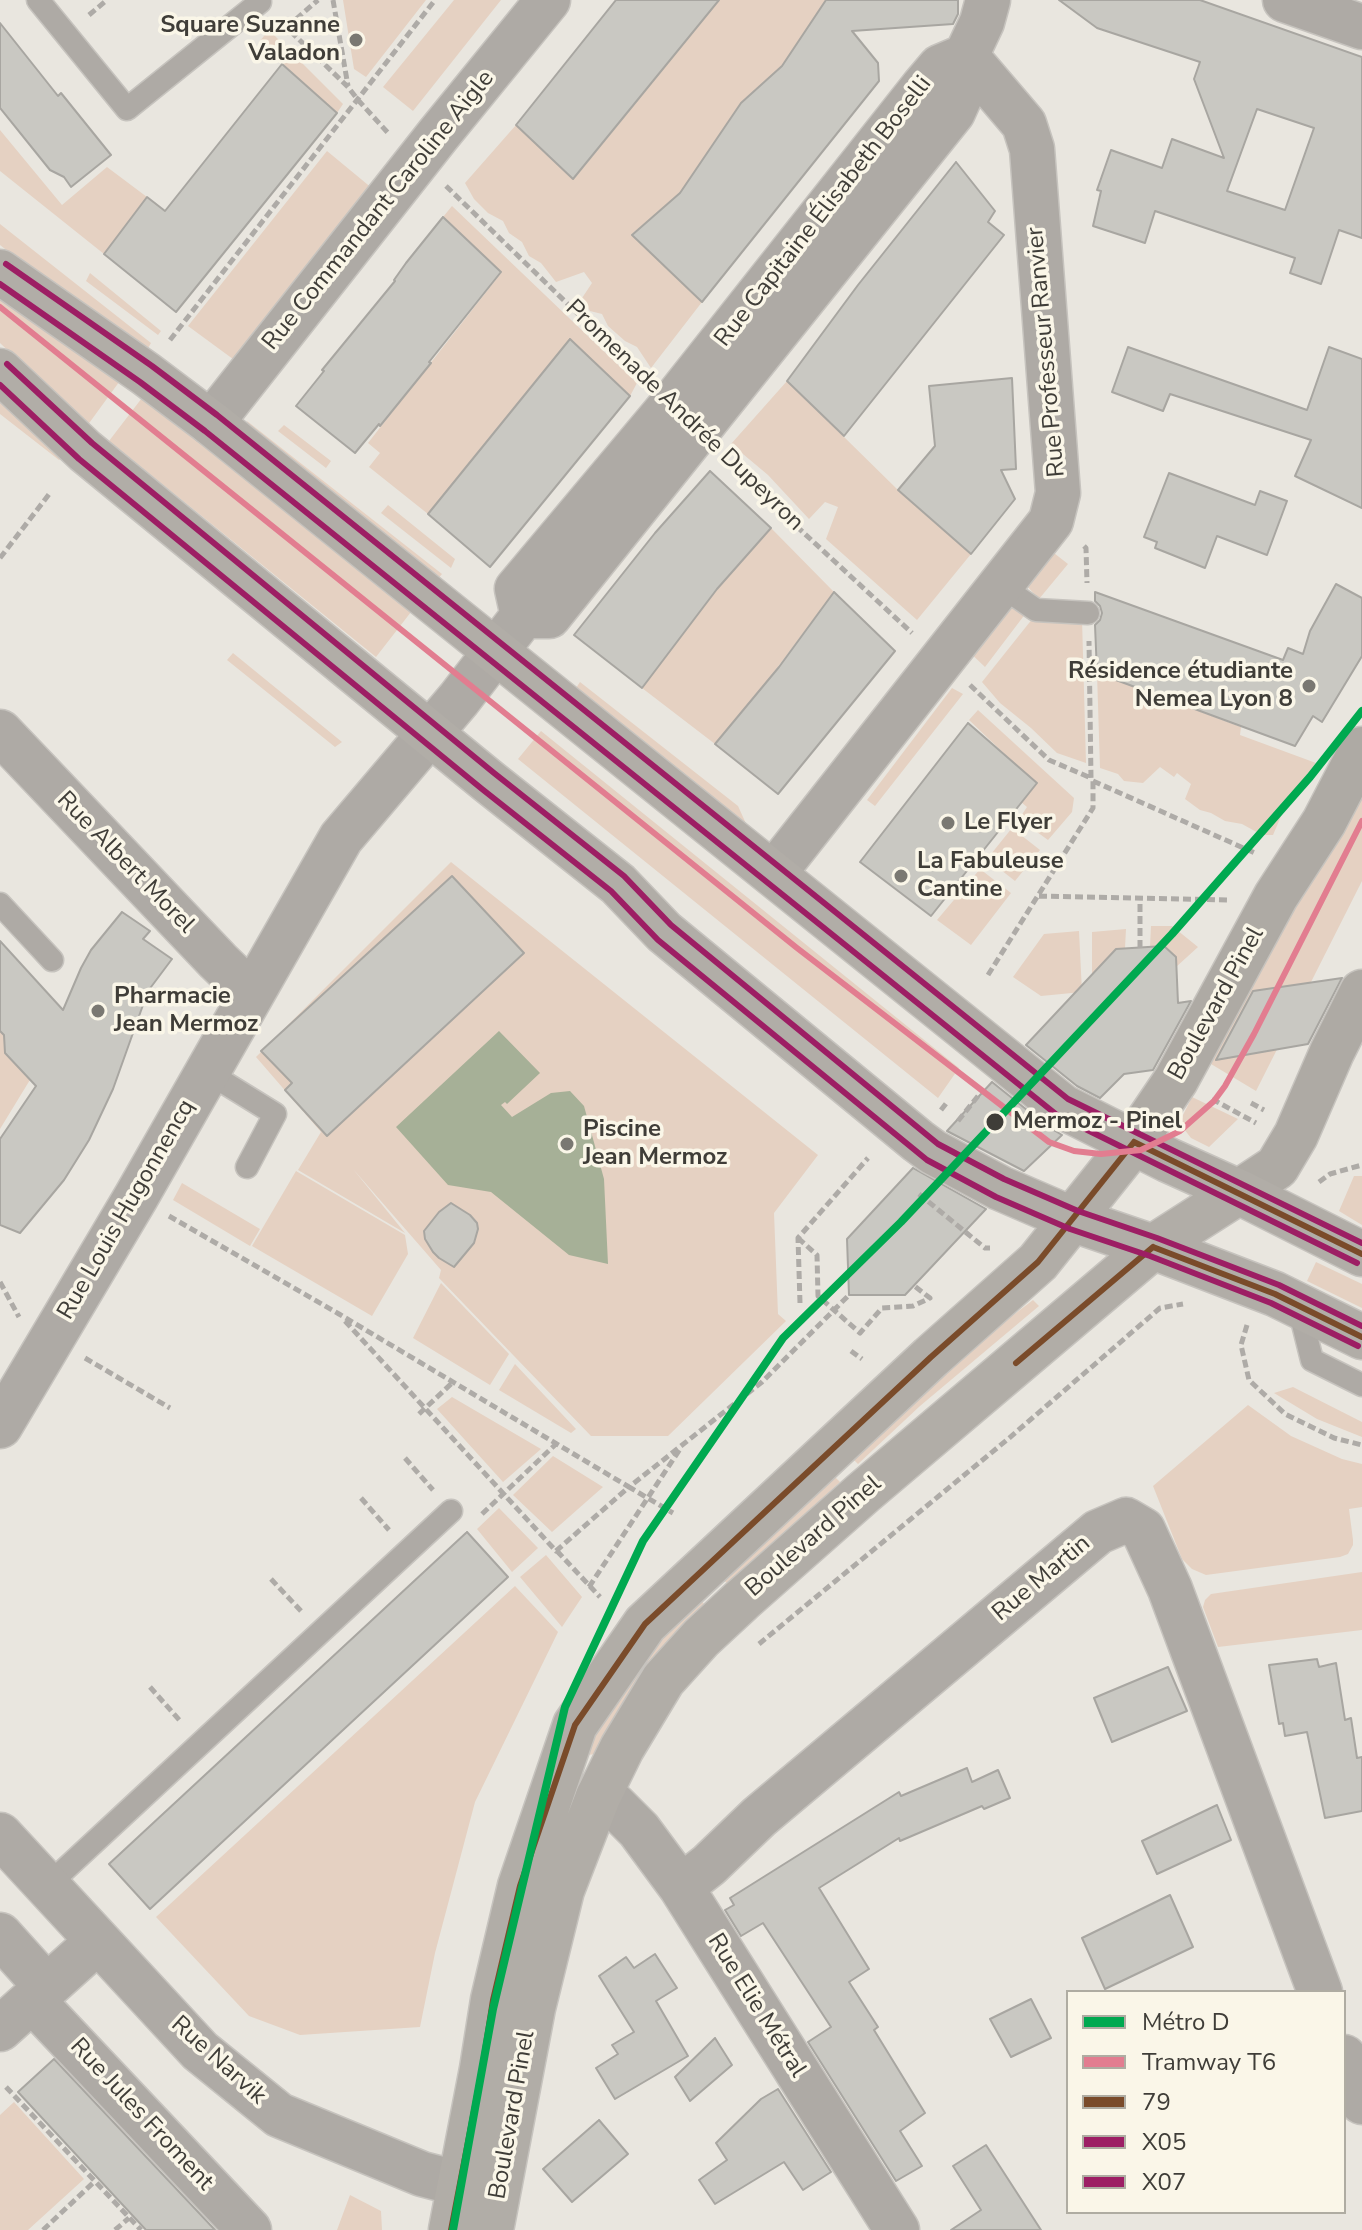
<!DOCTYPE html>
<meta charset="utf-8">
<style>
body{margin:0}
#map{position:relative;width:1362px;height:2230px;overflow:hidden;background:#e9e6df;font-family:"Nunito Sans",sans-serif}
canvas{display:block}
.legend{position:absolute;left:1066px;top:1990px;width:280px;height:224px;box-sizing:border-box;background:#faf6e8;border:2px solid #afaca2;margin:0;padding:10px 14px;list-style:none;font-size:24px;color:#3f3d38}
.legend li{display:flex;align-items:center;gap:16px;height:40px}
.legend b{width:40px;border:2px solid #afaca2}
</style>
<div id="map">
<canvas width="1362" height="2230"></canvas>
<ul class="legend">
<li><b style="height:10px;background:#00a950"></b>Métro D</li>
<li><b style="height:10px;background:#e27d90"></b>Tramway T6</li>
<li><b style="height:10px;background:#7a4b2a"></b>79</li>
<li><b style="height:10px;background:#9d1e64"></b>X05</li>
<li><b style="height:10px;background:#9d1e64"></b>X07</li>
</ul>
</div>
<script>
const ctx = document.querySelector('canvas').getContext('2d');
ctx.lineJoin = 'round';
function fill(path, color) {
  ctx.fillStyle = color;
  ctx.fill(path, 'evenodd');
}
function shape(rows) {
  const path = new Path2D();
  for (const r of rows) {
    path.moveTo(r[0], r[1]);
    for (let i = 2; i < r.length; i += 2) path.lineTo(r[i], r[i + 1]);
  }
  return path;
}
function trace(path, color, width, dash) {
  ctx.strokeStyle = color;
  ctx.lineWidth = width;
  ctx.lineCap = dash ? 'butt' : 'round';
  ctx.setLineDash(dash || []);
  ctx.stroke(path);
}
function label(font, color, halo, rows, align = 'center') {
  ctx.font = font + ' "Nunito Sans",sans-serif';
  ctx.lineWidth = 7;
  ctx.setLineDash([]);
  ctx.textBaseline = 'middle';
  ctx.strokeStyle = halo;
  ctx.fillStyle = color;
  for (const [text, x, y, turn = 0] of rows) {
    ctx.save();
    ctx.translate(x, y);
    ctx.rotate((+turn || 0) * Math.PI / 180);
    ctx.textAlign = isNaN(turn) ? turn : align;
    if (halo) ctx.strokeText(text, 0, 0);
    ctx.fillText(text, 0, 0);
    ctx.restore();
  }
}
fill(shape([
 [343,0,426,0,366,77,354,69],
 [454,0,501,0,413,111,383,87],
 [719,0,826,0,782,66,741,103,680,193,632,234,702,302,651,368,637,347,625,341,608,326,602,314,590,311,582,298,592,283,584,272,556,282,541,263,529,256,522,242,509,233,503,221,488,213,474,199,465,183,516,125,574,179],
 [269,30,343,104,337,113,259,42],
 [0,130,62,205,107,167,147,197,104,254,0,171],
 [327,151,373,189,237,362,188,326],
 [452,206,637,383,630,396,570,339,428,514,369,467,380,453,368,443,501,273,443,217],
 [0,224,151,343,147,350,43,279,0,245],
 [90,273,161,331,158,335,86,281],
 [0,297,122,378,87,426,0,343],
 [787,381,898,490,971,554,917,620,826,539,838,507,825,502,809,519,768,475,731,444],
 [145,394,411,612,376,657,109,441],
 [0,396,63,457,59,460,0,414],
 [247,421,442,574,436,581,251,433],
 [284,425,331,461,326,468,278,431],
 [388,505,455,559,451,568,381,513],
 [771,528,834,592,765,684,715,744,642,688,708,600],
 [1045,546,1068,564,1039,599,1024,583],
 [1008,602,1026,613,985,667,965,648],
 [1033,618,1082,619,1086,763,1057,753,1031,728,1000,703,982,682],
 [233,653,342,742,335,747,227,660],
 [1097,673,1241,727,1240,735,1316,763,1288,800,1273,835,1262,835,1242,824,1225,821,1211,813,1200,810,1185,799,1191,784,1177,773,1174,777,1160,767,1143,783,1124,781,1118,774,1100,768],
 [580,682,738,806,748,828,574,691],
 [952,688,963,694,875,806,867,800],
 [978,710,1074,798,1072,812,1048,840,1019,819,1027,807,1021,802,1035,783,969,720],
 [541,731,959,1068,938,1098,518,759],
 [1362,779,1362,881,1256,1091,1211,1064],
 [1012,828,1040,850,1015,881,987,859],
 [451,862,818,1155,774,1213,778,1314,786,1321,668,1436,591,1436,439,1278,441,1270,353,1169,405,1233,298,1170,321,1132,256,1057],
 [980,869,1011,893,971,945,937,920],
 [1151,926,1172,926,1198,947,1176,967,1176,957,1164,946,1150,947],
 [1126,929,1125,948,1116,949,1106,959,1106,992,1092,993,1092,932],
 [1079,931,1082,992,1041,996,1013,977,1044,934],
 [0,1031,36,1070,0,1129],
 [1192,1097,1238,1119,1209,1147,1191,1138,1184,1129,1182,1121,1183,1115],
 [296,1171,405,1235,408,1254,372,1316,252,1246],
 [1354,1176,1362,1176,1362,1225,1339,1211],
 [182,1183,260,1229,250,1246,173,1200],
 [1316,1262,1362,1284,1362,1308,1307,1281],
 [441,1283,509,1354,490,1385,413,1338],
 [1033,1300,1039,1306,920,1406,858,1464,851,1457,995,1329],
 [515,1364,576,1429,571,1433,499,1390],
 [1293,1387,1362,1422,1362,1437,1317,1419,1274,1393],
 [452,1397,541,1449,503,1482,437,1409],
 [1248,1405,1291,1436,1342,1459,1362,1464,1362,1507,1349,1509,1353,1540,1353,1545,1348,1554,1340,1557,1206,1575,1192,1569,1182,1559,1153,1486],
 [553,1456,603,1487,552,1532,513,1495],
 [832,1474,840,1482,728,1584,721,1578],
 [499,1508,538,1548,512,1572,477,1529],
 [546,1555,582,1597,562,1627,520,1577],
 [1362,1572,1362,1630,1218,1647,1203,1607,1205,1600,1211,1594],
 [515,1586,558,1632,475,1802,435,1953,420,2027,300,2035,249,2016,156,1917],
 [699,1598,705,1605,614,1719,595,1754,588,1755,587,1747,600,1723,650,1651],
 [14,2102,84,2179,28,2230,0,2230,0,2115],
 [350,2195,381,2211,382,2230,337,2230]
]), '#e5d1c2');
fill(shape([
 [499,1031,540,1073,507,1104,505,1102,501,1105,512,1117,551,1093,570,1091,584,1106,604,1179,608,1264,569,1255,491,1192,448,1185,396,1127]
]), '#a6b097');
const building = shape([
 [616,0,719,0,573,179,516,125,616,0],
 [826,0,958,0,958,14,953,24,852,31,878,63,879,81,702,302,632,235,680,193,741,103,782,66,826,0],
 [1059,0,1200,0,1362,57,1362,238,1339,230,1321,284,1290,273,1295,258,1155,211,1145,243,1093,226,1101,191,1097,190,1111,150,1162,168,1172,139,1224,158,1194,79,1200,62,1097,28,1059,0],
 [1257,109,1314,128,1285,210,1227,191,1257,109],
 [0,23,58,96,61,93,111,155,71,187,64,177,50,170,0,108,0,23],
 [282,64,337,113,176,312,104,254,147,197,165,211,282,64],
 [956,162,995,211,988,222,1004,235,844,436,787,381,858,285,956,162],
 [443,217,501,272,429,362,431,363,380,426,379,424,355,453,296,406,324,371,322,370,395,281,394,280,406,263,443,217],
 [570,339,630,396,490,567,428,514,570,339],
 [1128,347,1307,410,1329,347,1362,359,1362,508,1295,476,1311,440,1170,394,1163,411,1112,392,1128,347],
 [1012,378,1016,469,1001,470,1015,499,971,554,898,490,935,446,929,386,1012,378],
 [710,471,771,528,717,589,642,688,574,635,655,533,710,471],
 [1169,473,1255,505,1260,491,1287,501,1267,555,1217,536,1205,568,1155,548,1157,542,1144,537,1169,473],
 [1336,584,1362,598,1362,656,1322,722,1313,716,1295,746,1097,673,1095,625,1100,620,1102,613,1100,606,1095,601,1095,592,1283,660,1288,648,1303,654,1310,631,1336,584],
 [834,592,895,651,778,794,715,744,779,667,834,592],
 [968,723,1037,783,931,916,860,862,968,723],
 [452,876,524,953,327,1136,285,1090,292,1083,261,1051,452,876],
 [122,912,150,931,143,939,172,959,148,991,113,1089,89,1140,64,1180,20,1233,0,1225,0,1139,36,1086,5,1053,4,1035,0,1031,0,941,63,1010,81,968,91,950,122,912],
 [1164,946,1176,957,1178,1003,1191,1001,1153,1070,1124,1074,1100,1098,1077,1086,1026,1045,1116,949,1164,946],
 [1342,978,1308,1044,1216,1060,1253,991,1342,978],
 [992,1082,1047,1126,1062,1135,1024,1171,947,1131,992,1082],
 [913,1168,986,1209,905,1295,849,1295,847,1239,913,1168],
 [451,1203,470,1215,477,1223,478,1229,474,1243,454,1267,439,1258,433,1252,425,1239,424,1231,439,1212,451,1203],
 [467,1532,508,1577,150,1909,109,1864,467,1532],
 [1317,1659,1319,1667,1336,1663,1345,1720,1351,1718,1357,1758,1362,1757,1362,1811,1325,1818,1307,1732,1285,1736,1283,1723,1279,1724,1269,1665,1317,1659],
 [1168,1667,1187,1711,1112,1742,1094,1698,1168,1667],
 [967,1768,972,1782,998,1770,1010,1798,984,1809,982,1806,900,1841,899,1838,819,1888,869,1969,849,1982,878,2027,874,2030,925,2113,900,2131,922,2166,896,2181,808,2042,831,2027,763,1923,741,1936,725,1910,734,1905,730,1898,899,1792,901,1796,967,1768],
 [1217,1805,1231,1840,1157,1874,1142,1841,1217,1805],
 [1170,1895,1193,1947,1105,1989,1082,1938,1170,1895],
 [655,1954,677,1988,656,2001,688,2056,615,2099,596,2068,618,2054,612,2045,634,2032,599,1976,626,1957,634,1968,655,1954],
 [1031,1999,1051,2038,1011,2057,990,2019,1031,1999],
 [715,2038,732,2065,690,2101,675,2077,715,2038],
 [54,2059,215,2230,146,2230,18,2092,54,2059],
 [778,2089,831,2172,803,2190,784,2162,715,2204,699,2180,727,2160,716,2143,761,2099,778,2089],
 [599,2120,628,2154,572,2202,543,2169,599,2120],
 [986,2145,1041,2230,951,2230,981,2210,953,2166,986,2145]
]);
fill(building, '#c9c8c2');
trace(building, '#a8a6a1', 2);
const lane = shape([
 [38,0,127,109,260,2],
 [1000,585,1036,610,1088,613],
 [0,904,52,960],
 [207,1072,275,1114,247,1167],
 [1299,1308,1312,1360,1362,1385],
 [47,1886,451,1511]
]);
const street = shape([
 [1285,0,1362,27],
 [211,423,438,135,548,0],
 [523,616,549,616,953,112,966,83,966,56,982,22,988,0],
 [0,732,218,961,251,993],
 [774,873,1051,521,1058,493,1032,149,1024,124,966,56],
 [0,1426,136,1197,341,838,459,699,523,616,517,589,669,408,923,87,940,67,966,56],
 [598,1797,614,1805,639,1830,681,1887,897,2230],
 [0,1835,200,2051,279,2115,422,2174,495,2193],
 [681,1887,709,1865,759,1817,1098,1532,1126,1520,1143,1530,1170,1589,1320,1992],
 [0,1935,36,1975],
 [32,2000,249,2230],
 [0,2029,98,1941],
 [1344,2057,1362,2102]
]);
const secondary = shape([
 [1134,1142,1176,1080,1276,896,1324,822,1362,749],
 [1239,1192,1277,1167,1296,1135,1332,1052,1362,992]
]);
const primary = shape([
 [0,272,146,374,211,423,1063,1107,1168,1160,1239,1192,1362,1254],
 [0,371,85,451,488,781,618,884,664,932,918,1141,933,1152,1000,1188,1074,1220,1153,1247,1275,1294,1362,1337],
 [451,2230,482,2069,493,2000,520,1886,575,1725,645,1624,931,1357,1038,1262,1134,1142],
 [491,2230,533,2008,562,1890,598,1797,622,1748,663,1680,701,1638,742,1600,863,1493,1153,1247,1239,1192]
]);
trace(lane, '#c6c3be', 25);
trace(street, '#c6c3be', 47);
trace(secondary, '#c6c3be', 47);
trace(primary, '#c6c3be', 47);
trace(shape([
 [333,0,348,86],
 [89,15,107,0],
 [282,23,348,87,358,100,389,134],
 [287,27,318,0],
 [446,186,643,377],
 [170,340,435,0],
 [726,461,912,633],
 [1084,546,1086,548,1087,583],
 [0,558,50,493],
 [970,685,1049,760,1091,778],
 [1093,781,1257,854],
 [1039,896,1229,900],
 [1140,948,1140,898],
 [988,975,1093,808,1093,781,1091,778,1089,641],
 [1212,1099,1256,1123],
 [1251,1103,1264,1110],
 [941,1110,948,1101],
 [958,1121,982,1091],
 [1319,1182,1330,1174,1362,1165],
 [919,1194,985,1248,990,1248],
 [169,1216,339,1314,629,1487,762,1382,849,1295],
 [798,1238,817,1255,818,1296,860,1333,882,1308,913,1306,930,1298,913,1285],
 [0,1282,19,1317],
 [800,1303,798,1238,868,1158],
 [345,1321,556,1551,629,1487,673,1513],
 [1247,1325,1241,1345,1249,1380,1285,1414,1334,1438,1362,1445],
 [851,1351,862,1359],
 [85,1358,170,1408],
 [419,1414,452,1383],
 [405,1458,433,1490],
 [361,1498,389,1530],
 [482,1514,556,1444],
 [557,1551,600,1597],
 [271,1579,301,1611],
 [589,1587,680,1449],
 [759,1644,1008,1439,1160,1308,1183,1304],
 [150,1687,181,1722],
 [6,2087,141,2230],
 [43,2230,95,2181],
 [115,2230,129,2218]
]), '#aeaba7', 5, [8, 4]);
trace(lane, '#aeaaa5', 22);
trace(street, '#aeaaa5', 44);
trace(secondary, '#aeaaa4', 44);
trace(primary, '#b1ada7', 44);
trace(shape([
 [1134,1142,1362,1254],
 [1153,1247,1275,1294,1362,1337],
 [1016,1363,1153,1247],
 [451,2230,482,2069,493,2000,520,1886,575,1725,645,1624,931,1357,1038,1262,1134,1142]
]), '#7a4b2a', 6);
trace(shape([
 [0,284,140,382,205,431,1057,1115,1357,1263],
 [0,385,79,459,482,789,611,891,658,940,927,1160,996,1197,1070,1229,1150,1256,1271,1303,1358,1346]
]), '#9d1e64', 6);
trace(shape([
 [6,264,152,366,217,415,1068,1099,1362,1243],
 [7,364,92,443,494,773,624,876,671,925,938,1144,1004,1179,1078,1211,1157,1238,1279,1285,1362,1326]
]), '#9d1e64', 6);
trace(shape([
 [0,307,797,948,1049,1142,1074,1151,1101,1154,1141,1150,1180,1131,1214,1101,1225,1086,1254,1034,1362,821]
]), '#e27d90', 6);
trace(shape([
 [453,2230,493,2009,565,1707,643,1541,783,1338,901,1222,1172,934,1310,777,1362,711]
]), '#00a950', 8);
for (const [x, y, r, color] of [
 [356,40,8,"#7a7872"],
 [1309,686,8,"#7a7872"],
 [948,823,8,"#7a7872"],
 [901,876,8,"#7a7872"],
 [98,1011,8,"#7a7872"],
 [995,1122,10,"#3f3d38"],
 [567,1144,8,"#7a7872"]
]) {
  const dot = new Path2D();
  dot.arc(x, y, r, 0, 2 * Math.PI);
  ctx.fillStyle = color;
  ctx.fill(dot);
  trace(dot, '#faf6e8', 3);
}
label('bold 24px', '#3f3d38', '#faf6e8', [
 ["Square Suzanne",340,26,"right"],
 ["Valadon",340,54,"right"],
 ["Résidence étudiante",1293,672,"right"],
 ["Nemea Lyon 8",1293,700,"right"],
 ["Le Flyer",964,823],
 ["La Fabuleuse",917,862],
 ["Cantine",917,890],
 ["Pharmacie",114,997],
 ["Jean Mermoz",114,1025],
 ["Piscine",583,1130],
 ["Jean Mermoz",583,1158]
], 'left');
label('24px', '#3f3d38', '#faf6e8', [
 ["Rue Commandant Caroline Aigle",379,211,-51],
 ["Rue Capitaine Élisabeth Boselli",824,212,-52],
 ["Rue Professeur Ranvier",1047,352,-95],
 ["Promenade Andrée Dupeyron",684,416,44],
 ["Rue Albert Morel",125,863,46],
 ["Boulevard Pinel",1217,1004,-61],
 ["Rue Louis Hugonnencq",127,1210,-60],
 ["Boulevard Pinel",814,1537,-41],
 ["Rue Martin",1042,1579,-40],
 ["Rue Elie Métral",756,2006,58],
 ["Rue Narvik",218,2061,42],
 ["Rue Jules Froment",141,2115,47],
 ["Boulevard Pinel",513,2115,-80]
]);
label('bold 24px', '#3f3d38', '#faf6e8', [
 ["Mermoz - Pinel",1013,1122]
], 'left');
</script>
